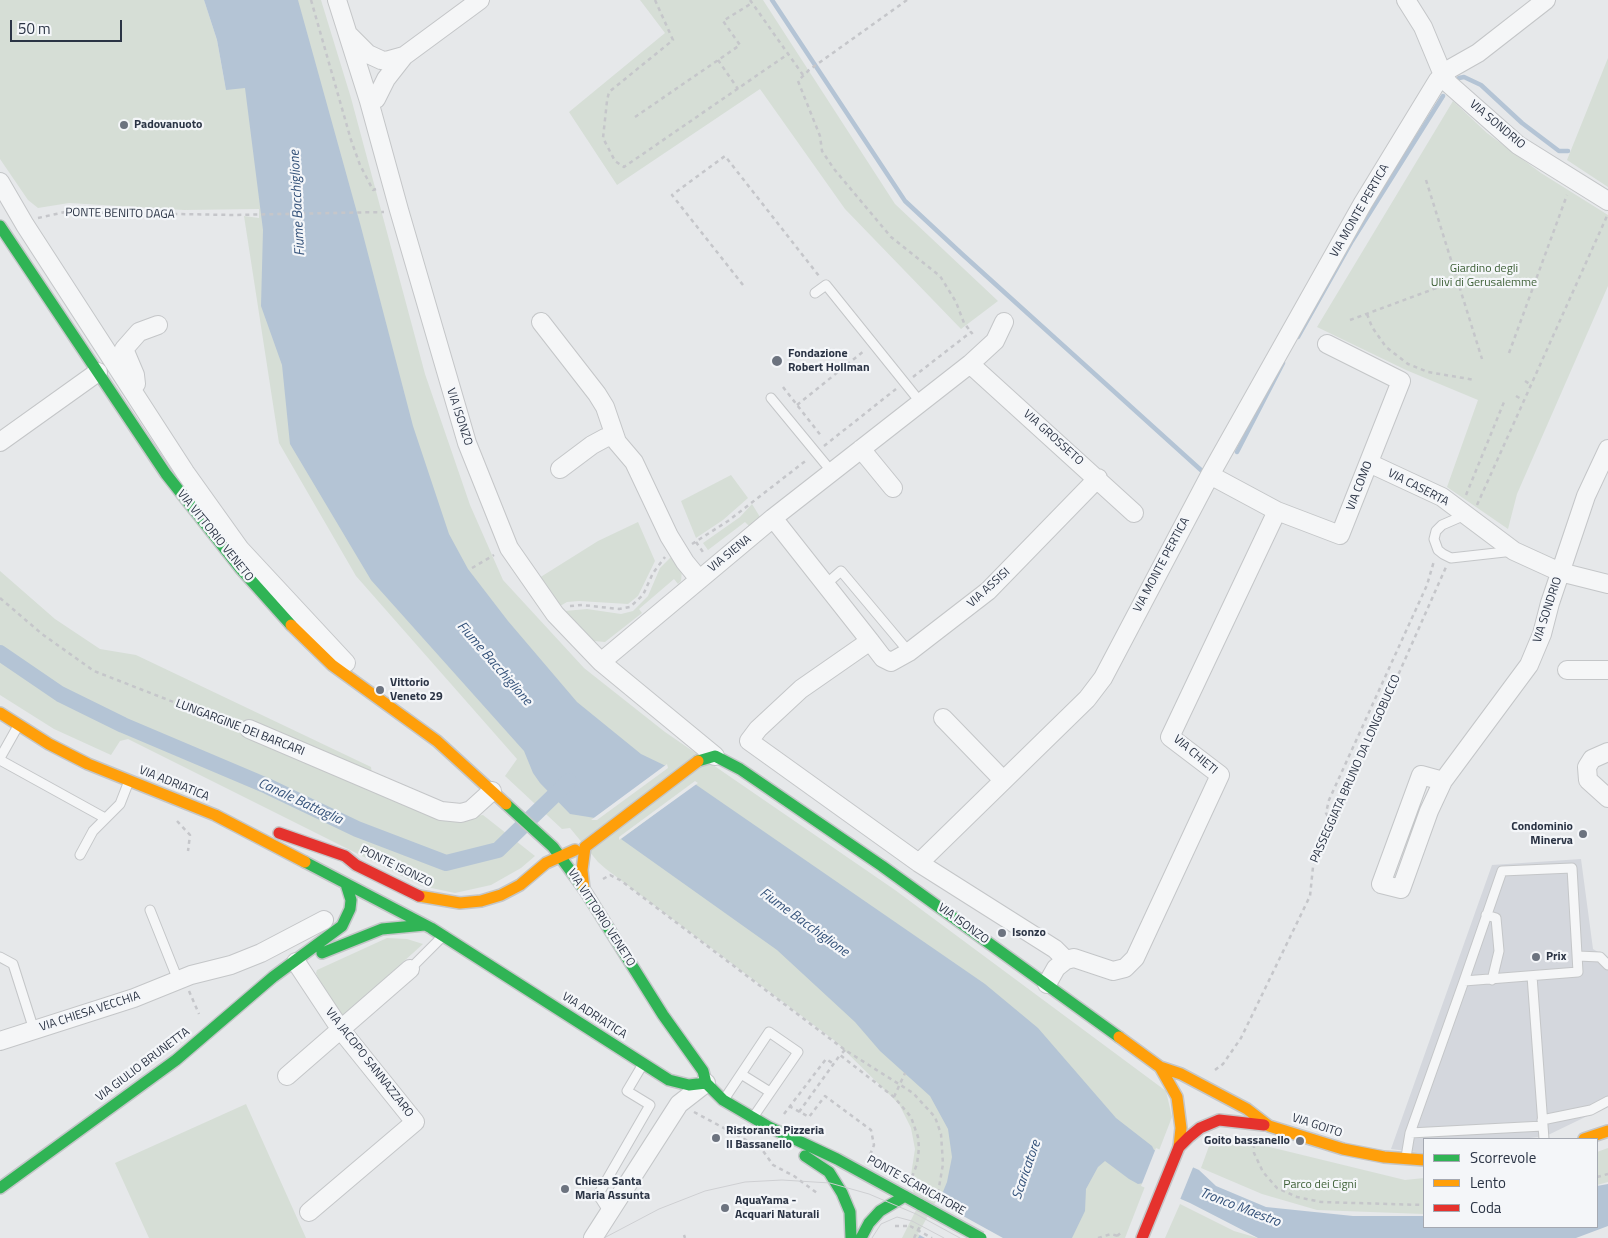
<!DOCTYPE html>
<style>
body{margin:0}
#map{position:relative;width:1608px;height:1238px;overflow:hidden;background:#e6e8ea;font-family:"Titillium Web",sans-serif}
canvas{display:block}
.legend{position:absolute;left:1423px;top:1138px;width:175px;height:90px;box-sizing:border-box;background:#f4f6f9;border:1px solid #a4a8b1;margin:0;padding:6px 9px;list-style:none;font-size:15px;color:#2b3445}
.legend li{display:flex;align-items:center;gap:10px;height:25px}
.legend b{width:25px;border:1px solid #a4a8b1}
.scale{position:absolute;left:10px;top:20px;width:112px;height:22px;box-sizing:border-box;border:2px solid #2b3445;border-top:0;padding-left:6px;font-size:15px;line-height:18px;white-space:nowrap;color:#2b3445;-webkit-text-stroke:4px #f4f6f9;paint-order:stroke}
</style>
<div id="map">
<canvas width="1608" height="1238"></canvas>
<ul class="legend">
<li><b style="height:6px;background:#30b455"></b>Scorrevole</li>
<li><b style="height:6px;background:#ff9f0a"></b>Lento</li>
<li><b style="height:6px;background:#e5322d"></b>Coda</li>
</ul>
<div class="scale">50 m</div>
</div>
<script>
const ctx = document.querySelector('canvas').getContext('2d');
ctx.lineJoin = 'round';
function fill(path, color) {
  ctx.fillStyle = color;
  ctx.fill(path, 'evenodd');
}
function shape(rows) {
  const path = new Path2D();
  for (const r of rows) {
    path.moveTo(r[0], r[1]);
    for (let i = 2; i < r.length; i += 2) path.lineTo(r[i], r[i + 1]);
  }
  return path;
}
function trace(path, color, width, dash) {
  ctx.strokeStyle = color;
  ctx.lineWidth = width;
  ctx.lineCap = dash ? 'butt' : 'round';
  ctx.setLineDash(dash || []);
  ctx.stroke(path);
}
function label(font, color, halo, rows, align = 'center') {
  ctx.font = font + ' "Titillium Web",sans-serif';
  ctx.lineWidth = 4.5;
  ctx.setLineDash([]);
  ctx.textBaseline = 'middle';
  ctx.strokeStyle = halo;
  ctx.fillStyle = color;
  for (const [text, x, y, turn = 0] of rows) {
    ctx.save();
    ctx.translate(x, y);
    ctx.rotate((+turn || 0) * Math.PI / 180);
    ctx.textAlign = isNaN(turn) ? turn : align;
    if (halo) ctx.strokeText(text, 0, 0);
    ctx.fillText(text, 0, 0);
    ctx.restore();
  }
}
fill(shape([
 [1581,859,1593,949,1608,958,1608,1106,1546,1136,1522,1139,1424,1139,1424,1153,1391,1149,1492,865]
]), '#d4d7dd');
fill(shape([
 [0,0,204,0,217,40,226,90,219,39,208,0,321,0,351,98,425,374,470,505,503,580,584,668,665,732,895,890,1166,1091,1172,1117,1125,1238,902,1238,916,1210,911,1175,915,1149,911,1128,899,1104,835,1041,606,869,598,862,570,828,562,829,505,776,517,759,356,576,279,443,244,216,259,218,259,209,184,210,69,203,38,208,28,200,0,159],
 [640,0,763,0,895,204,998,301,961,329,845,209,760,89,617,185,569,112,665,33],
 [1608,58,1608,187,1567,160],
 [1453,101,1487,133,1541,173,1608,215,1608,286,1517,494,1508,529,1447,487,1478,400,1406,370,1317,327],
 [731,475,748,498,723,520,696,538,681,501],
 [752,504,760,517,749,526,745,522,708,550,703,543,740,517],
 [638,522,655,561,638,596,628,604,579,601,567,602,560,606,539,578,598,541],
 [672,556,682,570,681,581,678,584,674,579,639,609,642,613,605,642,594,641,565,611,587,609,621,614,633,611,648,596,660,568],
 [0,571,55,619,100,649,136,655,371,767,374,791,475,816,483,815,535,856,521,868,491,885,455,893,422,886,128,739,120,741,111,755,54,729,0,695],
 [387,938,407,939,423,944,343,1016,339,1014,318,978,316,973,317,970],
 [246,1104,306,1238,149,1238,115,1163],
 [1220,1133,1241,1140,1405,1180,1424,1178,1424,1214,1317,1210,1262,1194,1201,1168,1212,1138],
 [1608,1148,1608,1182,1597,1185,1597,1152],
 [1180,1204,1234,1231,1258,1238,1165,1238]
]), '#d6ded6');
fill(shape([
 [204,0,298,0,361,227,413,426,449,534,468,569,508,621,577,702,641,754,666,766,595,818,570,814,540,783,533,773,524,751,371,580,290,444,282,365,261,306,263,230,245,88,226,90,217,40],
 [695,784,985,984,1038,1028,1116,1118,1152,1146,1154,1150,1199,1170,1216,1186,1266,1207,1353,1216,1424,1216,1424,1227,1597,1227,1597,1186,1608,1184,1608,1226,1576,1238,1258,1238,1190,1203,1144,1183,1138,1184,1129,1179,1105,1161,1098,1167,1086,1189,1085,1211,1072,1238,918,1238,940,1199,947,1182,952,1157,948,1129,930,1096,880,1051,855,1022,777,950,621,839]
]), '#b4c4d5');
fill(shape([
 [667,764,668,768,597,820,591,820],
 [695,781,698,783,619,840,619,837],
 [1156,1148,1194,1165,1179,1202,1141,1186],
 [936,1201,1003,1238,925,1238,918,1234]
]), '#e6e8ea');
trace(shape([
 [772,0,905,201,962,254,1202,471],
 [1459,78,1464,77,1481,85,1522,123,1559,151,1568,151],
 [1298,337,1352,241,1443,96],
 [1237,452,1283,363]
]), '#b4c4d5', 4.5);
trace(shape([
 [0,653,60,694,123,725,267,786,357,829,446,863,498,850,569,781]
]), '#b4c4d5', 16);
const lane = shape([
 [815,293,826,285,921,403],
 [771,398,832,472],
 [1465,515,1442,525,1436,531,1434,539,1438,550,1443,554,1451,558,1514,551],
 [825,585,841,571,909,652],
 [0,758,18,726],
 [0,760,105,818],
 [80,855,93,831,120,804,129,781],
 [150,910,178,980],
 [1486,915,1496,918,1499,951,1492,980],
 [1578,956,1600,957,1608,965],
 [0,957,13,964,34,1030],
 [410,969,442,937],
 [1532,976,1544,1139],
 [741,1074,770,1092],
 [725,1098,769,1032,798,1052,754,1116],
 [1542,1120,1591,1110,1608,1101],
 [1410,1133,1464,981,1578,972,1572,868,1502,871,1464,981],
 [1406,1157,1410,1133,1543,1126],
 [610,1214,598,1195,650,1105,627,1091,643,1064]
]);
const street = shape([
 [337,0,369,101,399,210,467,443,509,548,555,614,601,662,715,756],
 [1406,0,1423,27,1443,75,1449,84,1518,145,1608,201],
 [349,35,368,54,381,60,386,61,404,56],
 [369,101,376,99,386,79,404,56,480,0],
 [0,182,25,225,185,472,240,549,346,663],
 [541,322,597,394,605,407,617,442,634,462,669,536,685,562,699,579],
 [970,364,1134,513],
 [136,384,135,375,124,349,139,332,158,325],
 [0,442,98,372],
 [861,449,893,488],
 [1369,463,1442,497,1514,551,1560,572,1608,584],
 [560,469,592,445,605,438,614,436],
 [1210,475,1277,511,1340,535,1401,381,1327,344],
 [773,518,870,641,883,658,891,662,909,652,988,591,1098,478],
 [870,641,801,689,758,729,749,741,919,863,1055,949,1066,960],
 [601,662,773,518,970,364,995,341,1004,322],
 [1567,670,1608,670],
 [943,718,1003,780],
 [249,729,441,811,461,813,471,810,492,791],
 [1608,752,1592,759,1587,767,1588,780,1608,798],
 [1443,781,1421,775,1381,884,1401,889,1429,811,1443,781,1529,665,1542,634,1550,603,1586,496,1608,449],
 [919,863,1087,699,1103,678,1210,475,1363,203,1438,80,1448,70,1478,53,1546,0],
 [296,962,341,1030,415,1122,309,1212],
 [1047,984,1056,968,1066,960,1074,958,1113,971,1125,968,1135,958,1220,775,1170,737,1277,511],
 [0,1041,134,998,191,975,231,965,261,953,324,920],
 [287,1076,410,969],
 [593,1238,679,1104,706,1083]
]);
const fast = shape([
 [0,226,166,474,240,568,291,625],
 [698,761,715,756,740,769,882,866,1119,1037],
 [506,804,553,847,584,889,663,1015,703,1071,706,1083],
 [305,862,431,928,669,1080,689,1085,706,1083],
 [322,953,382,929,425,925],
 [706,1083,723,1100,769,1127,837,1159,921,1205],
 [805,1156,829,1172,842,1193,850,1212,851,1238],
 [0,1188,176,1060,273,977,342,926,350,909,351,900,346,884],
 [861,1238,869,1223,880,1211,905,1196]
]);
const slow = shape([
 [291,625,332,665,437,741,506,804],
 [0,713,49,744,88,764,215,815,305,862],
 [584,889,582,870,585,847,698,761],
 [419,896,460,903,481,901,501,895,520,885,546,863,575,850],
 [1119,1037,1160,1067,1181,1074,1247,1109,1269,1126,1343,1149,1384,1157,1424,1160],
 [1160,1067,1177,1097,1181,1128,1179,1147],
 [1584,1139,1608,1131]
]);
const jam = shape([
 [279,833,345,856,356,865,419,896],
 [1142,1238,1179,1147,1189,1137,1200,1128,1219,1120,1264,1125]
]);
trace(lane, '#c4c6c8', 11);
trace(street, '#c4c6c8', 20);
trace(fast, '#c4c6c8', 14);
trace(slow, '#c4c6c8', 14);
trace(jam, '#c4c6c8', 14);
trace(shape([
 [311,0,351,140,360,165,373,190,376,189],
 [655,0,673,40,609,92,607,101,603,138,615,161,624,167,788,54],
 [750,0,803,75],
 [907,0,809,70,798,81,820,136,822,151,834,169,891,237,940,276,956,302,964,323,971,332],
 [718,60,738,89],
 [635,117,740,45,723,21,752,3],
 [1426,180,1482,359],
 [38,218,65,212,233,215,384,212],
 [743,285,672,195,725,156,819,276],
 [1367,314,1372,327,1386,347,1408,364,1428,372,1475,380],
 [1350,320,1458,280],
 [1509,353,1567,195],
 [913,377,971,332,975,337],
 [1525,381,1530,384],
 [783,387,822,437],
 [1516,396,1523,400],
 [797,405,864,351],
 [824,446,896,389],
 [1466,495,1504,402],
 [1477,505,1607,216],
 [696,542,705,555],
 [692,544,728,521,808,459],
 [472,568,494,555],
 [0,598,42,634,94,671,235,726],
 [570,606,582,605,619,609,630,607,643,595,653,573,665,557],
 [177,821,190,835,188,851],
 [1332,823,1326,813,1329,800,1427,585,1434,561],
 [603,879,610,875,620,880,845,1050,913,1093,935,1117,941,1134,943,1164,938,1193],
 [189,991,199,1014],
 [845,1050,840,1055,894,1097,911,1117,918,1137,919,1148,917,1164,912,1177],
 [1215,1070,1223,1064,1241,1038,1310,896,1313,867,1446,567],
 [894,1097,905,1073],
 [789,1106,809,1117,825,1096,871,1130,874,1145,870,1155],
 [694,1112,761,1148,773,1165,794,1176,817,1193],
 [799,1112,840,1055],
 [784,1114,826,1059,834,1064],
 [1254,1144,1254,1153,1263,1172,1277,1188,1297,1197,1321,1202,1424,1205],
 [1597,1177,1608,1174],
 [895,1226,910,1226],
 [684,1235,685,1238],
 [1117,1236,1123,1231],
 [914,1238,920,1226],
 [1098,1238,1111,1234,1118,1236]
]), '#c5c6ca', 2.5, [4, 4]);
trace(lane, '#f5f6f7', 9);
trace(street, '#f5f6f7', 18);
trace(fast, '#30b455', 11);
trace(slow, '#ff9f0a', 11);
trace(jam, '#e5322d', 11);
trace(shape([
 [604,1238,659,1209,705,1191,745,1182,782,1180,830,1183,869,1194,916,1214,960,1238],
 [872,1238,881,1224,897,1217,912,1221,944,1238]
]), '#cecfd2', 1);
const fastBridge = shape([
 [921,1205,981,1238]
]);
trace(fastBridge, '#c4c6c8', 14, []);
trace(shape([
 [910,1226,932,1238]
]), '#c5c6ca', 2.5, [4, 4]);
trace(fastBridge, '#30b455', 11);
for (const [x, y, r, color] of [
 [124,125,5,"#6c737f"],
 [777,361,6,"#6c737f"],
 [380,690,5,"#6c737f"],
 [1583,834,5,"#6c737f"],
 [1002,933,5,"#6c737f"],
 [1536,957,5,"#6c737f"],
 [716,1138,5,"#6c737f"],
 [1300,1141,5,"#6c737f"],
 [565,1189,5,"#6c737f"],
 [725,1208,5,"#6c737f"]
]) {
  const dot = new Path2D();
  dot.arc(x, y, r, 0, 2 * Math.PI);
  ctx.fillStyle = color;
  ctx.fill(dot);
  trace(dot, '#f4f6f9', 2);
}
label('bold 12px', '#2b3445', '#f4f6f9', [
 ["Padovanuoto",134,125],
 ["Fondazione",788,354],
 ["Robert Hollman",788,368],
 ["Vittorio",390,683],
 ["Veneto 29",390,697],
 ["Condominio",1573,827,"right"],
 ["Minerva",1573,841,"right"],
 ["Isonzo",1012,933],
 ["Prix",1546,957],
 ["Ristorante Pizzeria",726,1131],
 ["Il Bassanello",726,1145],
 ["Goito bassanello",1290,1141,"right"],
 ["Chiesa Santa",575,1182],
 ["Maria Assunta",575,1196],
 ["AquaYama -",735,1201],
 ["Acquari Naturali",735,1215]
], 'left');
label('12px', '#2b3445', '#f4f6f9', [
 ["VIA SONDRIO",1497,125,40],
 ["VIA MONTE PERTICA",1360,211,-60],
 ["PONTE BENITO DAGA",120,214,1],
 ["VIA ISONZO",459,417,72],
 ["VIA GROSSETO",1053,438,42],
 ["VIA COMO",1360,486,-69],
 ["VIA CASERTA",1418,488,27],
 ["VIA VITTORIO VENETO",215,536,51],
 ["VIA SIENA",730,554,-39],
 ["VIA MONTE PERTICA",1162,565,-62],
 ["VIA ASSISI",989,588,-42],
 ["VIA SONDRIO",1548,610,-72],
 ["LUNGARGINE DEI BARCARI",240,728,21],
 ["VIA CHIETI",1195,755,40],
 ["PASSEGGIATA BRUNO DA LONGOBUCCO",1356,769,-66],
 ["VIA ADRIATICA",174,784,22],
 ["PONTE ISONZO",396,867,26],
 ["VIA VITTORIO VENETO",601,918,57],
 ["VIA ISONZO",963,924,36],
 ["VIA CHIESA VECCHIA",90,1012,-18],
 ["VIA ADRIATICA",594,1016,33],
 ["VIA JACOPO SANNAZZARO",369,1063,52],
 ["VIA GIULIO BRUNETTA",143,1065,-37],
 ["VIA GOITO",1317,1126,18],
 ["PONTE SCARICATORE",916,1186,29]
]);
label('12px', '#3f6138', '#f4f6f9', [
 ["Giardino degli",1484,269],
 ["Ulivi di Gerusalemme",1484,283],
 ["Parco dei Cigni",1320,1185]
]);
label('italic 14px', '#34527a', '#f4f6f9', [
 ["Fiume Bacchiglione",298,203,-93],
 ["Fiume Bacchiglione",494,664,49],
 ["Canale Battaglia",300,802,25],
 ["Fiume Bacchiglione",804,923,36],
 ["Scaricatore",1027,1170,-71],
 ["Tronco Maestro",1240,1208,21]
]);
</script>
